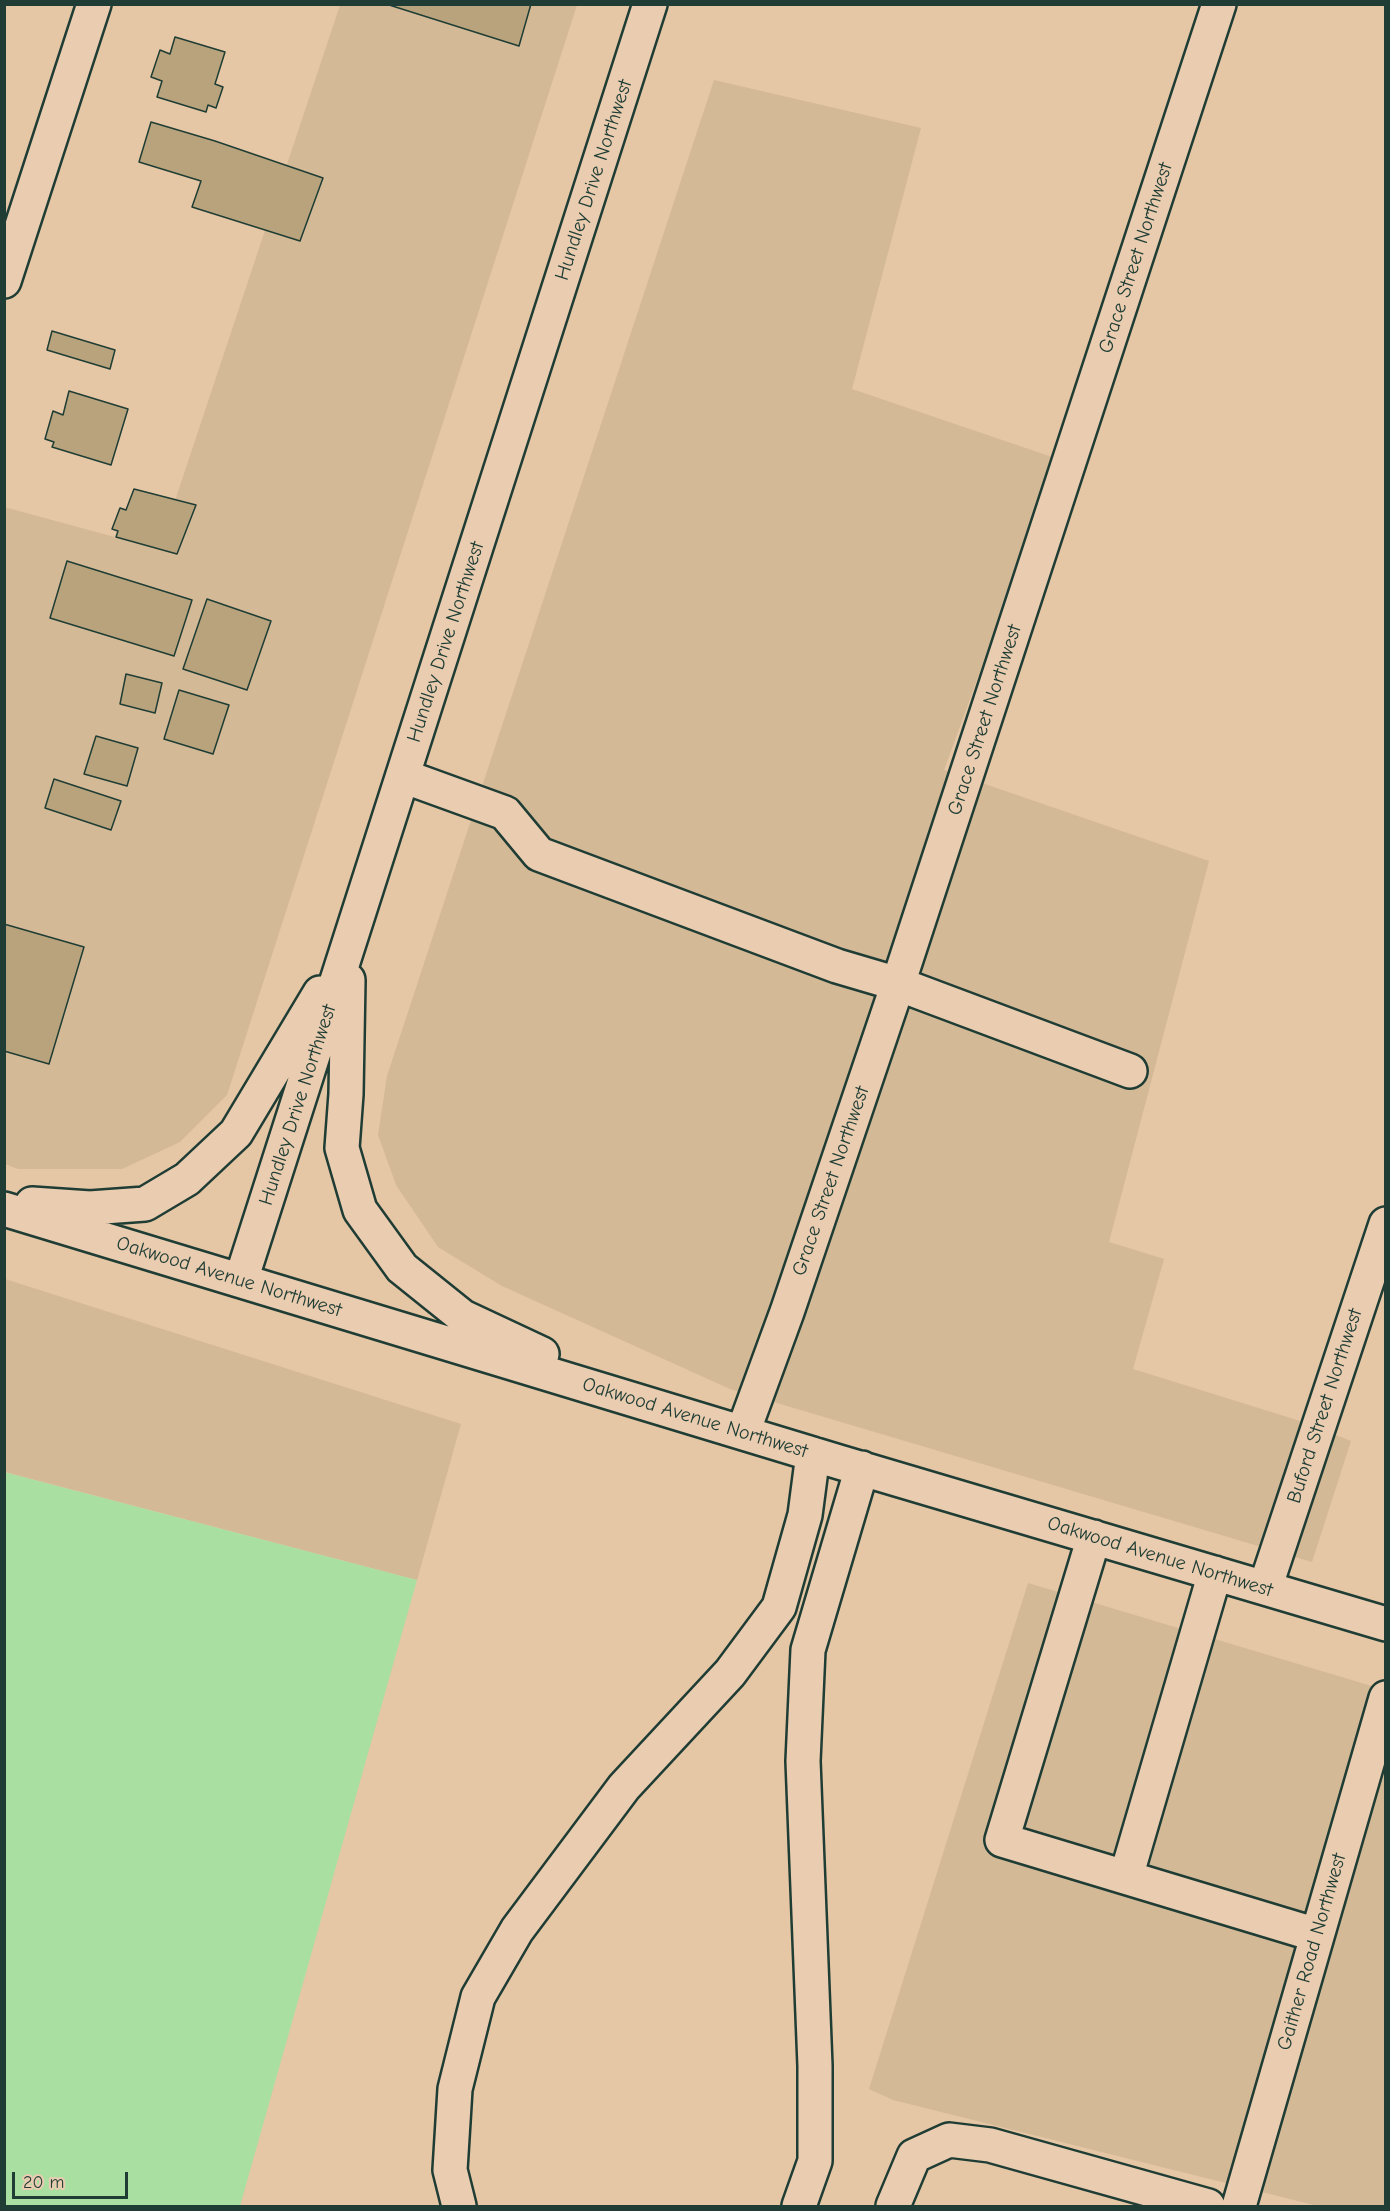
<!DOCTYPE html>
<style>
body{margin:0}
#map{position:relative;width:1390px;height:2211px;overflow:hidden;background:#e5c6a5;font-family:"Comic Neue",sans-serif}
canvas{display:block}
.frame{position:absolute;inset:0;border:6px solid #1f3d34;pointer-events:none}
.scale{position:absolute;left:12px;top:2172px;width:116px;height:27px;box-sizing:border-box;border:3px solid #1f3d34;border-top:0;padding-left:8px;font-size:18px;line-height:21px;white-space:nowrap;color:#1f3d34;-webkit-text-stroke:4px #eaccb0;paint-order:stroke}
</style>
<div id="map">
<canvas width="1390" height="2211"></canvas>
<div class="frame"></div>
<div class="scale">20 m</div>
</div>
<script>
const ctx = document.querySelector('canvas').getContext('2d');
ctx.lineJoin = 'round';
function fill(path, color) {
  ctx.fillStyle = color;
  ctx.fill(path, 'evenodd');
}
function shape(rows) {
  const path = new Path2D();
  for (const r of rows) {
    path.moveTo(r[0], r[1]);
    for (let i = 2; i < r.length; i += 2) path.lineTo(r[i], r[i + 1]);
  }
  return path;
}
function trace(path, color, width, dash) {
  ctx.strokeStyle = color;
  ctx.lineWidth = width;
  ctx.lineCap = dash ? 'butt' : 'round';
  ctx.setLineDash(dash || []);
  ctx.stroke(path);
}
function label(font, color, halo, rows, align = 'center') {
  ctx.font = font + ' "Comic Neue",sans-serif';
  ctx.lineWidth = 5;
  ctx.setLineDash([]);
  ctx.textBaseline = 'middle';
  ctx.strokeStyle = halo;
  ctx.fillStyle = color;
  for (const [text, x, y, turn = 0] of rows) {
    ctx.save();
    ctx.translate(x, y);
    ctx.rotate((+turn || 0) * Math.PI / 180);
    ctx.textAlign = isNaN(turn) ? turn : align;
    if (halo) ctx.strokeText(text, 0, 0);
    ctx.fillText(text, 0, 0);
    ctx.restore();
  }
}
fill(shape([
 [340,5,577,5,227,1095,180,1142,122,1169,18,1169,5,1164,4,507,159,549],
 [714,80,921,128,852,389,1058,459,944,770,1209,861,1109,1242,1164,1259,1133,1369,1297,1420,1351,1441,1312,1562,730,1389,502,1286,438,1247,396,1185,378,1135,387,1076],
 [5,1279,461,1424,417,1580,5,1472],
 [1028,1583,1385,1690,1385,2206,1318,2206,893,2100,869,2089]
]), '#d4b997');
fill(shape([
 [4,1472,417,1580,240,2206,5,2206]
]), '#aadfa2');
const building = shape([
 [386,4,531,4,519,46,386,4],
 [175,37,225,52,215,84,223,87,216,108,208,105,206,112,157,97,162,81,151,77,160,50,170,54,175,37],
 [151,122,215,141,323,178,300,241,192,207,201,181,139,162,151,122],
 [52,331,115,350,110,369,47,350,52,331],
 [69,391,128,409,111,465,52,447,54,442,45,439,53,411,63,415,69,391],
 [134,489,196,505,177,554,116,537,118,531,112,529,120,508,126,510,134,489],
 [67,561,192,600,174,656,50,618,67,561],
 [207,599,271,621,247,690,183,669,207,599],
 [126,674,162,683,155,713,120,704,126,674],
 [179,690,229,705,213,754,164,739,179,690],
 [96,736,138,748,127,786,84,774,96,736],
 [54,779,121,801,111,830,45,808,54,779],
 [4,924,84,947,49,1064,4,1051,4,924]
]);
fill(building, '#b8a37c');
trace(building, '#1f3d34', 1.5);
const minor = shape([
 [4,281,94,4],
 [403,776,505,813,539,854,837,966,898,984,1130,1071],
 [348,980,346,1094,342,1148,360,1210,402,1268,463,1317,542,1354],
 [32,1204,90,1208,145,1204,187,1179,236,1133,320,993],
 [4,1209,839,1462,1386,1624],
 [241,1280,650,4],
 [743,1432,787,1312,898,984,1219,4],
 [1094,1537,1002,1840,1317,1935],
 [1265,1588,1386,1224],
 [1126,1877,1215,1573],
 [459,2206,450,2170,455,2089,478,1997,517,1930,624,1787,730,1673,779,1607,805,1515,813,1454],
 [799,2206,815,2161,815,2066,803,1761,808,1650,862,1468],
 [893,2206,914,2156,949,2140,990,2145,1208,2206],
 [1239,2206,1386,1698]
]);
trace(minor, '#1f3d34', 38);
trace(minor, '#eaccb0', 33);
label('20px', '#1f3d34', '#eaccb0', [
 ["Hundley Drive Northwest",594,180,-72],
 ["Grace Street Northwest",1136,258,-72],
 ["Hundley Drive Northwest",446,642,-72],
 ["Grace Street Northwest",985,720,-72],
 ["Hundley Drive Northwest",298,1105,-72],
 ["Grace Street Northwest",831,1181,-71],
 ["Oakwood Avenue Northwest",229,1277,17],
 ["Buford Street Northwest",1325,1406,-72],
 ["Oakwood Avenue Northwest",695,1418,17],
 ["Oakwood Avenue Northwest",1160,1557,17],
 ["Gaither Road Northwest",1312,1952,-74]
]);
</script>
